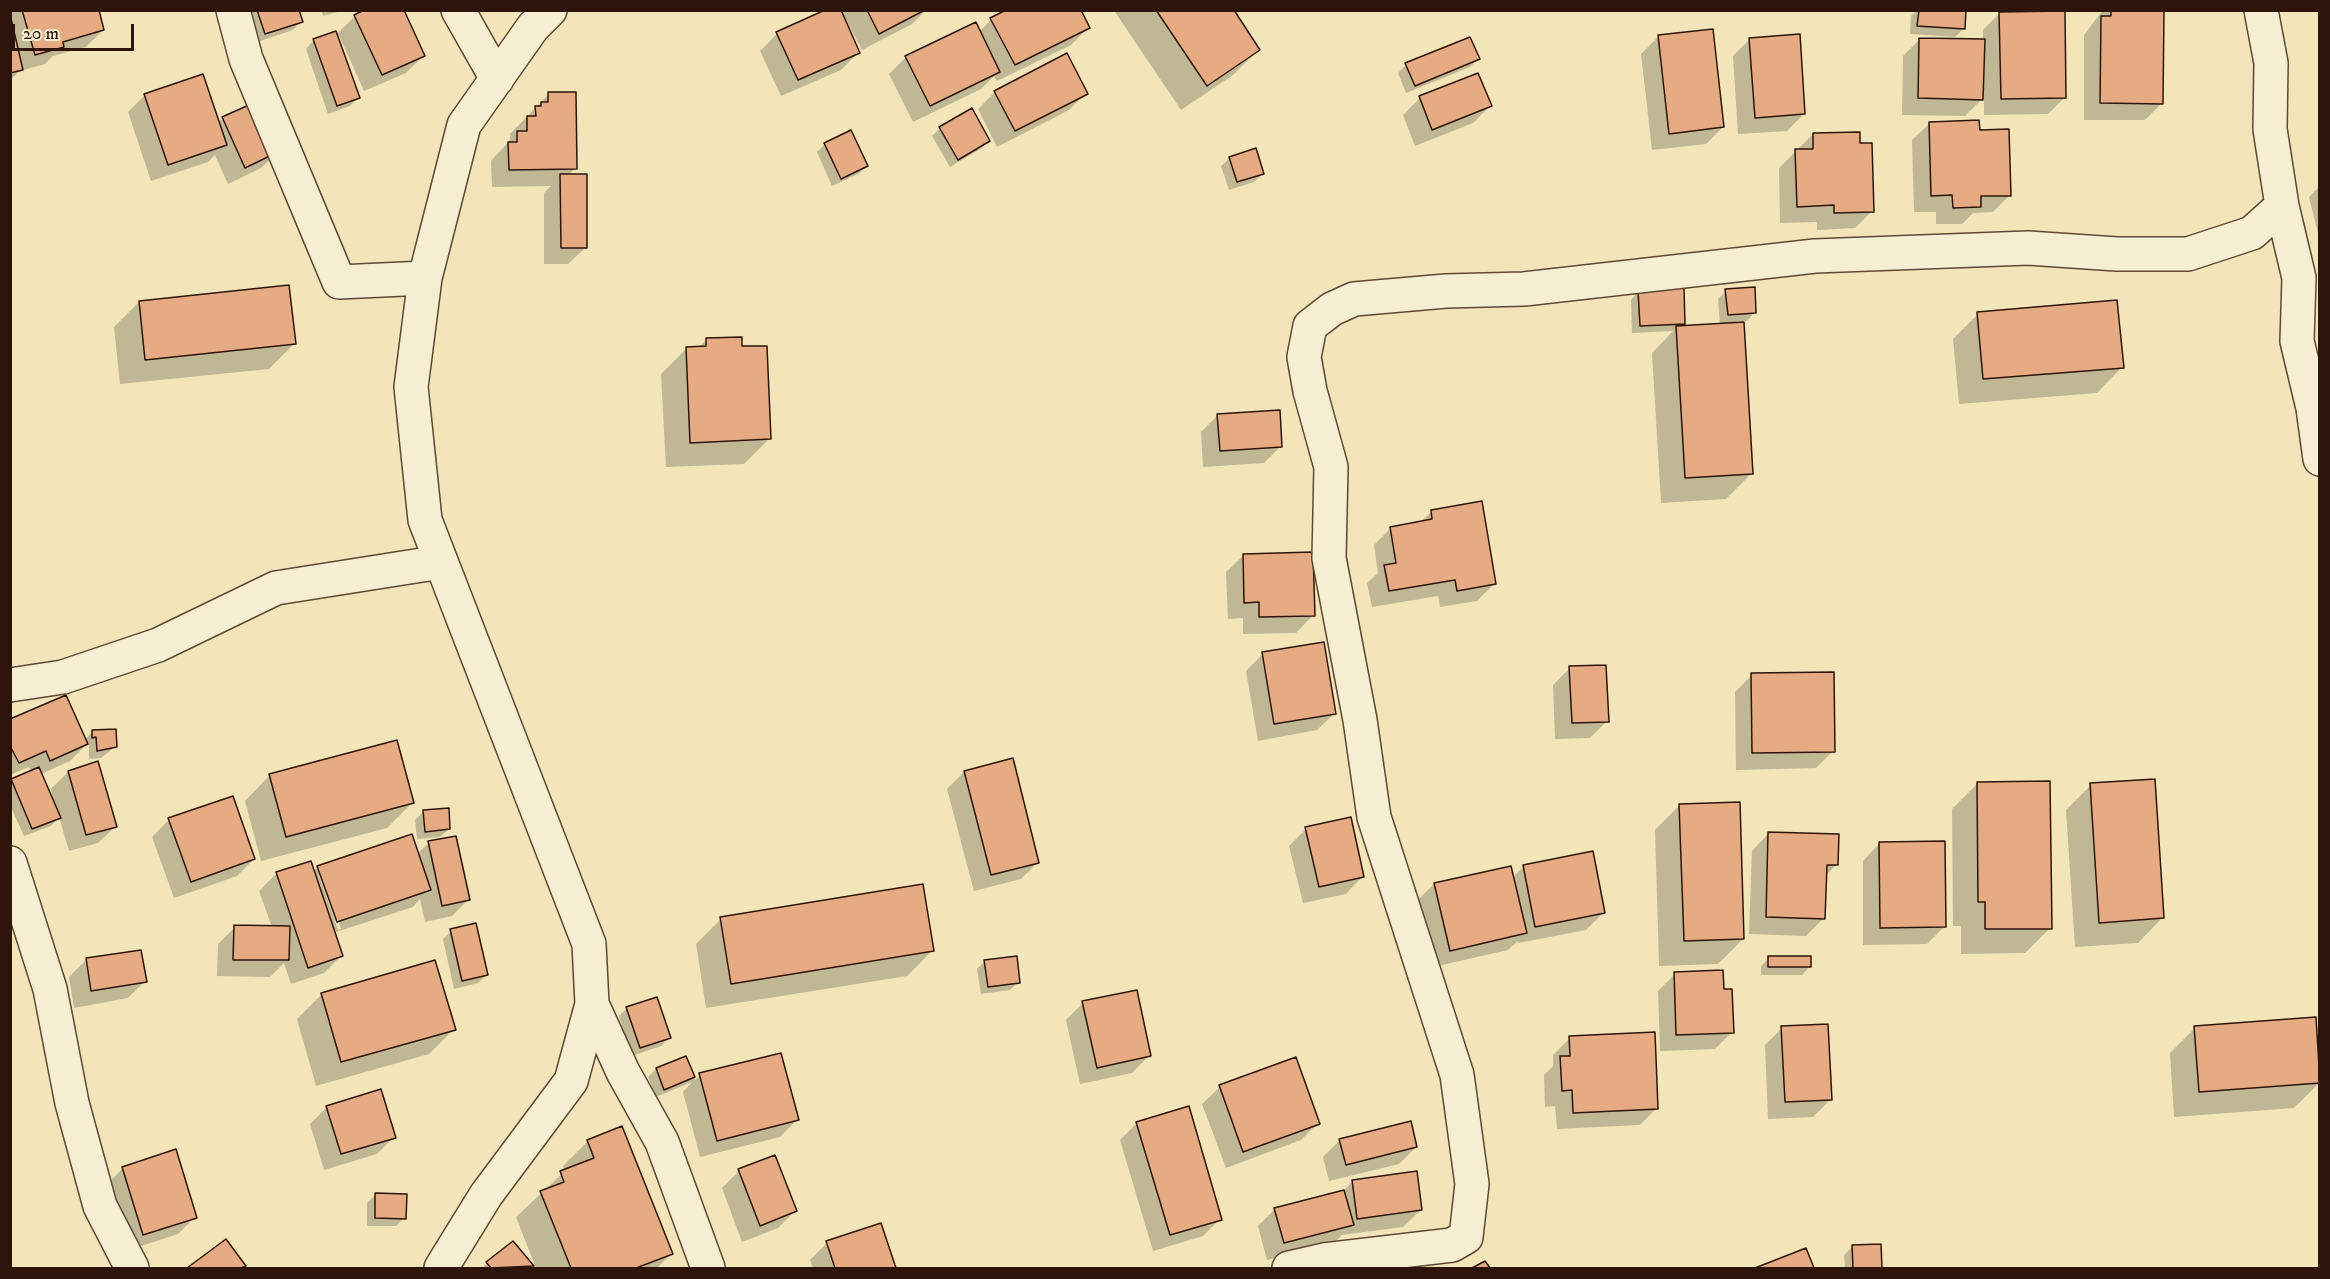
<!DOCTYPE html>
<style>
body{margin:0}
#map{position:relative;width:2330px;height:1279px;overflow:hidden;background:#f1e5b9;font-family:"IM FELL DW Pica",serif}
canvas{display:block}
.frame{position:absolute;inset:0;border:12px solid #2d150b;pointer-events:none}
.scale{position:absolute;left:12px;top:24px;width:122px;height:27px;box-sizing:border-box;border:3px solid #2d150b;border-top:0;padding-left:8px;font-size:18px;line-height:21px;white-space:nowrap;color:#2d150b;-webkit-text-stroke:4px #f6eed2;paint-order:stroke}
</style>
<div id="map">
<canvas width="2330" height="1279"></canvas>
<div class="frame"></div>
<div class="scale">20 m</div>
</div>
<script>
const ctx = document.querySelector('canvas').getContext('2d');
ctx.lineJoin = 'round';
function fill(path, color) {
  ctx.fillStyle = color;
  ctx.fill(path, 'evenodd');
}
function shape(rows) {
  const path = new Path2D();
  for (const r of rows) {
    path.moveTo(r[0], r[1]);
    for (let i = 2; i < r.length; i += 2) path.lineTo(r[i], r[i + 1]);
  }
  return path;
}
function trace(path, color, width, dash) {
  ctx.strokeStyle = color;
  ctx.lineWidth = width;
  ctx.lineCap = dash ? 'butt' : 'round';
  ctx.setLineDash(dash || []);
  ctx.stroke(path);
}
fill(shape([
 [10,10,97,10,103,30,86,47,53,56,45,64,20,71,10,80],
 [251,10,298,10,301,21,293,30,257,42,247,14],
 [321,10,345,10,323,16],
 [829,10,926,10,912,24,862,50,844,16,842,17,858,53,841,70,781,96,760,51,777,34],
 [1117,10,1232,10,1258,50,1233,75,1181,110,1115,12],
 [1917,10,1965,10,1964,28,1955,37,1910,34,1911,16],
 [2103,10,2162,10,2162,103,2145,120,2084,120,2084,35],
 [2000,13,2065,97,2048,114,1984,115,1984,97,1965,116,1902,115,1903,56,1920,39,1983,41,1983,30],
 [355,16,423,56,406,73,364,91,338,33],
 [991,20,1088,28,1071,45,997,81,994,76,981,89,913,122,889,74,906,57,979,32],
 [1658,37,1723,127,1706,144,1652,150,1641,54],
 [1750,39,1804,114,1787,131,1738,134,1733,56],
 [314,40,358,98,350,106,328,114,306,49],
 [1478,59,1470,67,1406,93,1398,73,1406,65],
 [1477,75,1490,106,1473,123,1415,146,1403,115,1420,98],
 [995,92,1086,93,1069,110,997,147,978,109],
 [549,94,575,168,568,176,586,247,568,264,544,264,544,193,551,186,492,187,491,161,510,140,510,134],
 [145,95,218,123,223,118,279,151,261,168,228,184,215,155,208,162,151,181,128,112],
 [1930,123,1978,131,2010,195,1993,212,1973,213,1962,224,1936,224,1936,212,1914,212,1912,140],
 [940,128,989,141,980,149,950,167,932,136],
 [1813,134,1859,145,1872,211,1855,228,1817,230,1817,222,1780,223,1779,168],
 [825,144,866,166,858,174,832,186,817,152],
 [1230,158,1263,174,1254,182,1229,190,1221,166],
 [2320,186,2320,241,2309,197],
 [1639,291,1684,323,1679,328,1720,325,1718,299,1726,291,1755,312,1747,321,1736,321,1751,474,1726,499,1661,503,1652,353,1673,331,1632,333,1631,300],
 [139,302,294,344,269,369,120,384,114,327],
 [1978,314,2122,367,2097,393,1959,404,1953,339],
 [707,340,741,348,769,439,744,464,666,467,661,374,686,349,698,348],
 [1218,415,1281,446,1264,463,1203,467,1201,432],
 [1432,511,1494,584,1477,601,1440,607,1438,596,1372,607,1367,583,1378,573,1374,545,1391,528,1420,523],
 [1244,555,1313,615,1296,633,1243,634,1243,618,1228,619,1226,572],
 [1263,654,1335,713,1317,730,1258,741,1246,671],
 [1570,668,1607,721,1590,738,1555,739,1553,685],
 [1752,675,1833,751,1816,768,1736,770,1735,692],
 [10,721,85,740,92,732,115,747,101,758,89,759,89,745,86,745,70,761,41,774,54,804,51,789,68,772,116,826,98,843,69,851,59,817,51,826,24,836,10,805,10,782,31,772,29,767,10,775],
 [964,772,1038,862,1021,879,974,891,947,789],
 [270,775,412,803,387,828,261,861,245,801],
 [1977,784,2050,928,2025,953,1961,954,1961,926,1953,926,1952,809],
 [2091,785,2163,917,2138,943,2075,947,2066,810],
 [1680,805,1743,939,1718,964,1659,966,1655,830],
 [423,812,449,829,440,837,417,839,415,820],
 [169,820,254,859,237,876,174,898,152,837],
 [1306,829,1363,876,1346,894,1303,903,1289,846],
 [1769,833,1837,864,1825,876,1823,919,1806,936,1749,934,1752,851],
 [429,843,469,899,452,916,425,922,420,899,413,907,333,933,341,956,324,973,291,984,284,963,270,977,217,976,218,944,235,927,272,927,259,891,276,874,310,863,313,872,318,867,417,854],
 [319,875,322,875,341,929,338,930],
 [1880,843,1944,927,1927,944,1863,945,1863,861],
 [1524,866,1603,913,1586,930,1518,943,1518,941,1508,950,1433,967,1417,901,1434,884,1510,867,1513,877],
 [721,919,933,950,907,976,706,1008,696,944],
 [451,931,487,975,478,983,454,989,443,939],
 [1769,958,1810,966,1802,975,1761,975,1761,966],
 [86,960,145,981,128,998,74,1008,69,977],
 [985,961,1018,982,1010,990,981,994,977,969],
 [1675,974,1732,1032,1715,1049,1660,1051,1658,991],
 [322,994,454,1029,429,1054,316,1086,297,1019],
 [1083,1003,1149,1056,1132,1073,1080,1084,1066,1020],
 [627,1008,669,1038,661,1046,632,1056,619,1016],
 [1782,1028,1830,1100,1813,1117,1768,1119,1765,1045],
 [2195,1028,2319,1083,2294,1108,2174,1117,2170,1053],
 [1570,1038,1657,1108,1640,1125,1557,1129,1555,1106,1545,1107,1544,1075,1553,1066,1553,1055],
 [686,1058,695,1080,700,1075,797,1120,780,1137,700,1157,683,1092,692,1082,656,1097,648,1077,656,1069],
 [1295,1059,1318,1123,1301,1140,1226,1168,1202,1104,1220,1087],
 [327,1107,394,1137,377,1154,324,1170,310,1124],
 [1137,1123,1220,1219,1203,1236,1153,1251,1120,1140],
 [1340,1140,1416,1147,1399,1164,1329,1181,1323,1157],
 [588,1141,671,1254,657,1268,536,1268,516,1217,565,1171,563,1166],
 [123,1168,195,1217,178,1234,126,1251,106,1185],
 [739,1171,795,1211,778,1228,742,1242,722,1188],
 [1352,1182,1421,1210,1403,1227,1342,1235,1335,1242,1267,1260,1258,1226,1275,1209,1342,1192],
 [376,1194,404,1218,396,1226,367,1226,367,1203],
 [880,1225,895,1268,813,1268,810,1260,827,1243],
 [226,1241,244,1265,241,1268,190,1268],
 [513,1243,532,1266,530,1268,482,1268],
 [1879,1246,1880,1268,1845,1268,1844,1255,1852,1247],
 [1805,1250,1812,1268,1759,1268]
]), '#0003');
const building = shape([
 [22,10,99,10,104,30,63,42,64,47,35,55,22,10],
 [257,10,299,10,303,22,265,34,257,10],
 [364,10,404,10,425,56,382,75,354,15,364,10],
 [825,10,841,10,860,53,798,80,776,32,825,10],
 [867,10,925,10,879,34,867,10],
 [1006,10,1081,10,1090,28,1015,65,990,18,1006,10],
 [1156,10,1234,10,1260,50,1207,86,1156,10],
 [1919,10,1966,10,1965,29,1917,26,1919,10],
 [2111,10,2164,10,2163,104,2100,103,2101,16,2111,16,2111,10],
 [2065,11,2066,98,2001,99,1999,12,2065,11],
 [10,14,23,70,10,73,10,14],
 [976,22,1000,72,930,106,905,56,976,22],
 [1713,29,1724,127,1669,134,1658,35,1713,29],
 [336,31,360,98,337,106,313,39,336,31],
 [1800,34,1805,114,1755,118,1749,38,1800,34],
 [1470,37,1480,59,1415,86,1405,63,1470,37],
 [1919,38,1985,39,1983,100,1918,98,1919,38],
 [1067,53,1088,94,1015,131,994,91,1067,53],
 [1478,73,1492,106,1432,130,1419,96,1478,73],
 [203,74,227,145,168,165,144,94,203,74],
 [548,92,576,92,577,169,509,170,508,142,517,142,517,131,527,131,527,116,536,116,535,106,541,106,541,102,548,102,548,92],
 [258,101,280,151,245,168,222,117,258,101],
 [972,108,990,141,958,160,939,127,972,108],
 [1979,120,1980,130,2009,129,2011,196,1981,196,1981,207,1953,208,1952,195,1931,196,1929,122,1979,120],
 [851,130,868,166,841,179,824,143,851,130],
 [1860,132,1860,143,1872,143,1874,212,1834,213,1834,205,1797,207,1795,149,1813,149,1813,133,1860,132],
 [1256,148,1264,174,1237,182,1229,157,1256,148],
 [560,174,587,174,587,248,561,248,560,174],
 [289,285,296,344,145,360,139,301,289,285],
 [1755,287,1756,313,1728,315,1725,289,1755,287],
 [1684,288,1685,324,1640,326,1638,290,1684,288],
 [2117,300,2124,368,1983,379,1977,312,2117,300],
 [1744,322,1753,474,1685,478,1676,326,1744,322],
 [742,337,742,346,767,346,771,439,690,443,686,347,706,346,706,338,742,337],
 [1280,410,1282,447,1220,451,1217,414,1280,410],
 [1482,501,1496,584,1457,591,1455,580,1389,591,1384,565,1396,563,1390,527,1432,519,1431,510,1482,501],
 [1313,552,1315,616,1259,617,1259,602,1244,603,1243,554,1313,552],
 [1324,642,1336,714,1274,724,1262,652,1324,642],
 [1606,665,1609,722,1572,723,1569,666,1606,665],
 [1834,672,1835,752,1752,753,1751,673,1834,672],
 [66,695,88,744,50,761,46,751,19,763,10,746,10,719,66,695],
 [116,729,117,747,97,751,96,737,92,738,92,730,116,729],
 [397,740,414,803,286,837,269,774,397,740],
 [1013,758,1039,863,991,875,964,771,1013,758],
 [98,761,117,827,86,835,68,771,98,761],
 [39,767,61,818,32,829,11,779,39,767],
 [2155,779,2164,918,2099,923,2090,783,2155,779],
 [2050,781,2052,929,1985,929,1985,902,1978,902,1977,782,2050,781],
 [233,796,255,859,191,882,168,818,233,796],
 [1740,802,1744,939,1684,941,1679,804,1740,802],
 [449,808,450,829,425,832,423,810,449,808],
 [1351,817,1364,877,1319,887,1305,827,1351,817],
 [1768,832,1839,834,1838,865,1827,865,1825,919,1766,917,1768,832],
 [412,834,431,890,337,922,317,866,412,834],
 [456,836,470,900,442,906,428,841,456,836],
 [1945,841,1946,927,1880,928,1879,842,1945,841],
 [1593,851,1605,913,1535,927,1523,865,1593,851],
 [311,861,343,956,308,968,276,872,311,861],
 [1511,866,1527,933,1450,951,1434,883,1511,866],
 [923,884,934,951,731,984,720,917,923,884],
 [476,923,488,975,462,981,450,929,476,923],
 [234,925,290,926,289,960,233,960,234,925],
 [141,950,147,982,91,991,86,958,141,950],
 [1017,956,1020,983,988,987,984,960,1017,956],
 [1768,956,1811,956,1811,967,1768,967,1768,956],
 [435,960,456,1030,341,1062,321,993,435,960],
 [1723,970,1724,989,1732,989,1734,1033,1676,1035,1674,972,1723,970],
 [1137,990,1151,1056,1097,1068,1082,1001,1137,990],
 [657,997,671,1038,640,1048,626,1007,657,997],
 [2316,1017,2320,1083,2199,1092,2194,1026,2316,1017],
 [1828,1024,1832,1100,1785,1102,1781,1026,1828,1024],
 [1655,1032,1658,1109,1573,1113,1572,1090,1562,1091,1560,1056,1570,1056,1569,1036,1655,1032],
 [781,1053,799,1120,717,1141,699,1073,781,1053],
 [686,1056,695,1077,664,1090,656,1068,686,1056],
 [1296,1057,1320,1124,1243,1152,1219,1085,1296,1057],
 [381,1089,396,1138,341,1154,326,1106,381,1089],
 [1189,1106,1222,1220,1170,1235,1136,1122,1189,1106],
 [1411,1121,1417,1147,1346,1165,1339,1139,1411,1121],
 [622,1126,673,1254,636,1268,571,1268,540,1191,564,1182,560,1171,594,1158,587,1140,622,1126],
 [176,1149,197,1218,143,1235,122,1167,176,1149],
 [775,1155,797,1211,760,1226,738,1169,775,1155],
 [1417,1171,1422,1210,1357,1219,1352,1180,1417,1171],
 [1344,1190,1354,1225,1284,1243,1274,1208,1344,1190],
 [375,1193,407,1194,406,1219,375,1218,375,1193],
 [881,1223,896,1268,835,1268,826,1241,881,1223],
 [226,1239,246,1266,241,1268,187,1268,226,1239],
 [513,1241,534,1266,491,1268,486,1262,513,1241],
 [1881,1244,1882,1268,1853,1268,1852,1245,1881,1244],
 [1806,1248,1814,1268,1755,1268,1806,1248],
 [1485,1261,1490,1268,1472,1268,1485,1261]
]);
fill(building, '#e6ab83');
trace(building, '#2d150b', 1.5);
const street = shape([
 [233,10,246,59,339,282,425,278],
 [458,10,497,79],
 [2261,10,2271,63,2270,129,2282,206,2299,278,2297,341,2313,408,2320,459],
 [10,685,63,677,158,645,276,588,441,562],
 [10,863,50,989,72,1103,100,1206,132,1268],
 [592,1004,623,1072,662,1142,708,1268],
 [441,1268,486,1195,571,1081,592,1004,589,944,425,520,411,387,425,278,464,125,533,27,550,10],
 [1289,1268,1324,1260,1452,1245,1466,1237,1472,1184,1457,1075,1374,817,1360,720,1329,558,1331,467,1310,391,1304,357,1310,326,1332,309,1354,299,1446,291,1524,289,1815,256,2028,248,2117,254,2188,254,2252,233,2282,206]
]);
trace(street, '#5e4936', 36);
trace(street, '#f6eed2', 33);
</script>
